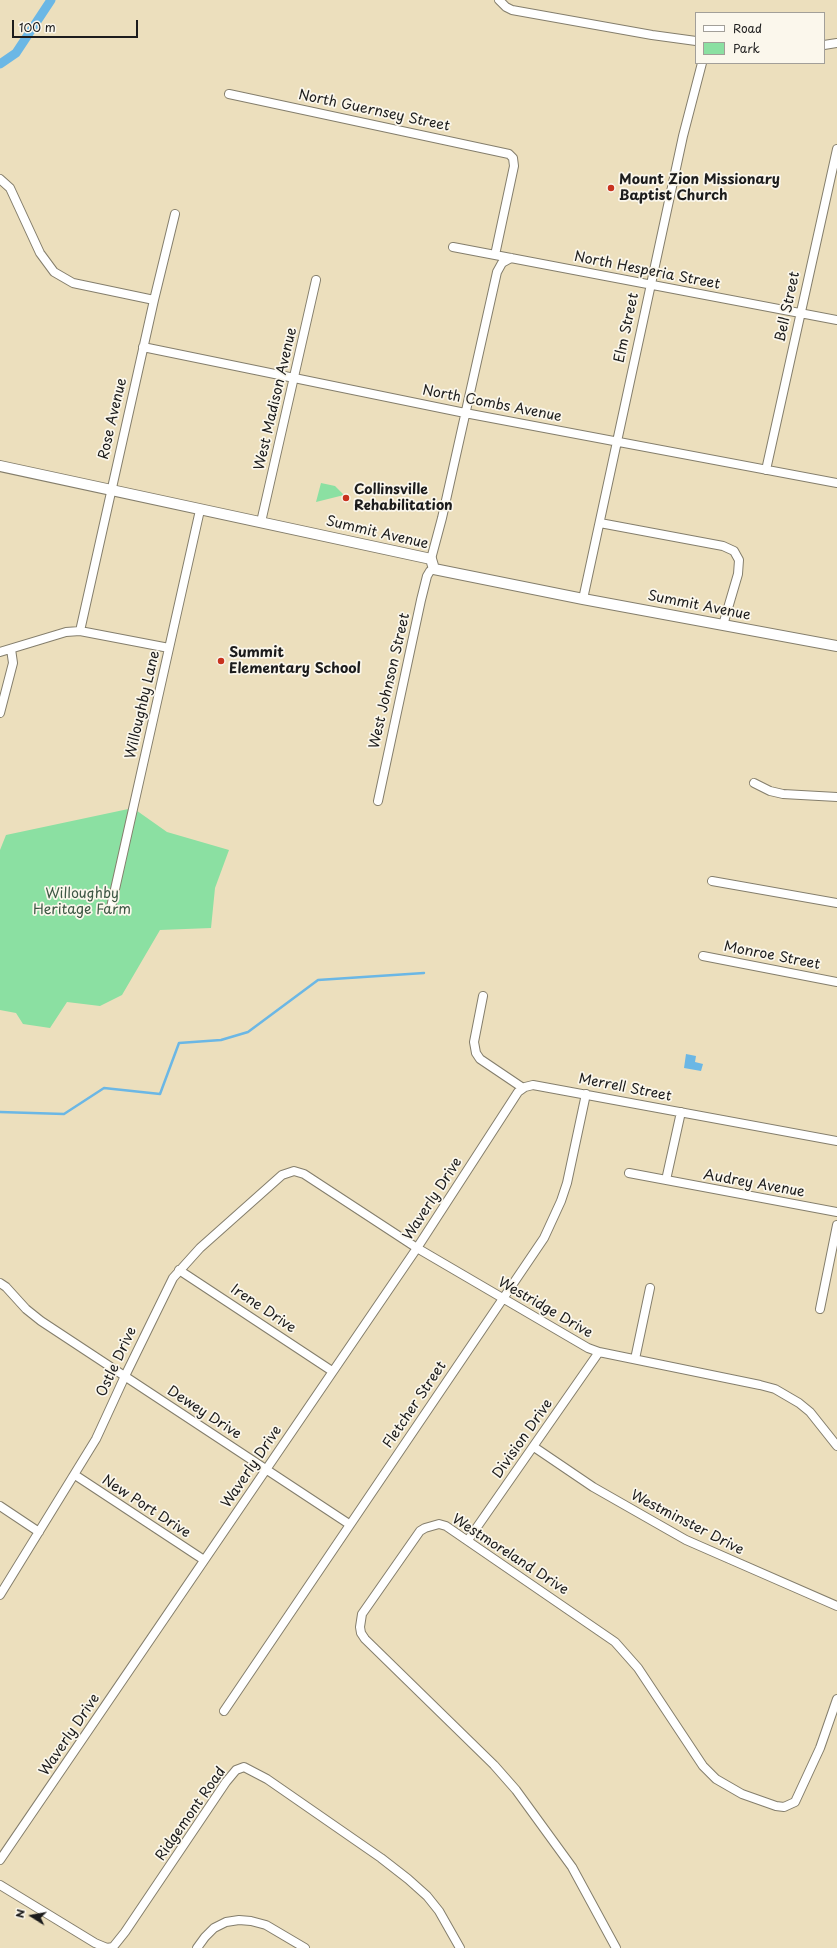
<!DOCTYPE html>
<style>
body{margin:0}
#map{position:relative;width:837px;height:1948px;overflow:hidden;background:#ecdfbd;font-family:"Playpen Sans",sans-serif}
canvas{display:block}
.legend{position:absolute;left:695px;top:12px;width:130px;height:52px;box-sizing:border-box;background:#fbf7ec;border:1px solid #a29f99;margin:0;padding:5px 7px;list-style:none;font-size:12px;color:#1c1c1c}
.legend li{display:flex;align-items:center;gap:8px;height:20px}
.legend b{width:20px;border:1px solid #a29f99}
.north{position:absolute;left:12px;top:1896px;width:40px;height:40px;-webkit-text-stroke:3px #fbf7ec;paint-order:stroke;rotate:281deg;font-size:11px;font-weight:700;line-height:16px;text-align:center;color:#1c1c1c}
.north::after{content:'';display:block;margin:auto;width:14px;height:18px;background:#1c1c1c;clip-path:polygon(50% 0,100% 100%,50% 72%,0 100%)}
.scale{position:absolute;left:12px;top:20px;width:126px;height:18px;box-sizing:border-box;border:2px solid #1c1c1c;border-top:0;padding-left:5px;font-size:12px;line-height:14px;white-space:nowrap;color:#1c1c1c;-webkit-text-stroke:3px #fbf7ec;paint-order:stroke}
</style>
<div id="map">
<canvas width="837" height="1948"></canvas>
<ul class="legend">
<li><b style="height:5px;background:#fff"></b>Road</li>
<li><b style="height:11px;background:#8be0a2"></b>Park</li>
</ul>
<div class="north">N</div>
<div class="scale">100 m</div>
</div>
<script>
const ctx = document.querySelector('canvas').getContext('2d');
ctx.lineJoin = 'round';
function fill(path, color) {
  ctx.fillStyle = color;
  ctx.fill(path, 'evenodd');
}
function shape(rows) {
  const path = new Path2D();
  for (const r of rows) {
    path.moveTo(r[0], r[1]);
    for (let i = 2; i < r.length; i += 2) path.lineTo(r[i], r[i + 1]);
  }
  return path;
}
function trace(path, color, width, dash) {
  ctx.strokeStyle = color;
  ctx.lineWidth = width;
  ctx.lineCap = dash ? 'butt' : 'round';
  ctx.setLineDash(dash || []);
  ctx.stroke(path);
}
function label(font, color, halo, rows, align = 'center') {
  ctx.font = font + ' "Playpen Sans",sans-serif';
  ctx.lineWidth = 3.5;
  ctx.setLineDash([]);
  ctx.textBaseline = 'middle';
  ctx.strokeStyle = halo;
  ctx.fillStyle = color;
  for (const [text, x, y, turn = 0] of rows) {
    ctx.save();
    ctx.translate(x, y);
    ctx.rotate((+turn || 0) * Math.PI / 180);
    ctx.textAlign = isNaN(turn) ? turn : align;
    if (halo) ctx.strokeText(text, 0, 0);
    ctx.fillText(text, 0, 0);
    ctx.restore();
  }
}
fill(shape([
 [321,483,335,486,344,495,316,502],
 [133,808,167,832,229,850,215,888,211,928,160,930,122,995,100,1006,67,1002,50,1028,23,1024,16,1013,0,1010,0,850,6,835]
]), '#8be0a2');
fill(shape([
 [686,1054,696,1056,695,1062,703,1064,701,1071,684,1068]
]), '#6bb7e5');
trace(shape([
 [0,1112,64,1114,104,1088,160,1094,179,1043,221,1040,248,1032,318,980,424,973]
]), '#6bb7e5', 2.5);
trace(shape([
 [0,64,16,53,51,0]
]), '#6bb7e5', 9);
const minor = shape([
 [499,0,506,7,512,10,652,35,696,41],
 [824,45,837,43],
 [229,94,509,154,513,158,514,166,495,255],
 [0,179,10,188,40,253,54,272,73,283,154,300],
 [453,247,837,320],
 [143,347,465,413,837,483],
 [766,470,837,149],
 [261,522,316,280],
 [600,523,723,546,734,551,739,560,738,574,723,625],
 [431,559,442,518,497,272,502,263,511,258],
 [583,599,683,136,702,63],
 [80,631,154,300,175,214],
 [0,652,66,632,80,631,169,648],
 [0,713,13,663,11,649],
 [754,783,770,791,783,794,837,797],
 [378,801,421,600,427,576,430,571,434,569],
 [712,881,837,903],
 [111,907,200,510],
 [703,956,837,982],
 [483,996,474,1042,476,1053,480,1059,523,1088],
 [629,1173,837,1212],
 [666,1180,681,1112],
 [179,1270,332,1371],
 [0,1283,6,1287,26,1309,41,1321,349,1524],
 [820,1309,837,1225],
 [635,1359,650,1288],
 [534,1447,593,1487,686,1540,837,1606],
 [75,1475,204,1560],
 [0,1506,39,1532],
 [468,1540,599,1352],
 [0,1595,96,1439,125,1376,173,1278,200,1248,282,1175,294,1171,304,1174,417,1248,588,1348,599,1352,760,1385,775,1389,799,1403,810,1412,837,1446],
 [224,1711,544,1238,561,1201,567,1183,586,1094],
 [0,1860,417,1248,518,1092,525,1087,533,1085,837,1141],
 [0,1885,95,1943,107,1948,113,1947,125,1932,226,1782,236,1770,244,1767,267,1779,381,1858,408,1879,427,1896,439,1911,460,1948],
 [197,1948,205,1937,214,1928,226,1922,239,1920,251,1921,266,1925,305,1948],
 [616,1948,572,1867,516,1790,494,1765,365,1639,361,1633,360,1627,362,1614,420,1531,425,1528,439,1524,446,1526,615,1642,638,1668,703,1766,716,1779,742,1794,776,1806,784,1807,795,1802,820,1748,837,1699]
]);
const tertiary = shape([
 [0,466,431,559,434,569,583,599,837,646]
]);
trace(minor, '#847e6c', 10);
trace(tertiary, '#847e6c', 12);
trace(minor, '#fff', 8);
trace(tertiary, '#fff', 10);
for (const [x, y, r, color] of [
 [611,188,4,"#c8321e"],
 [346,498,4,"#c8321e"],
 [221,661,4,"#c8321e"]
]) {
  const dot = new Path2D();
  dot.arc(x, y, r, 0, 2 * Math.PI);
  ctx.fillStyle = color;
  ctx.fill(dot);
  trace(dot, '#fbf7ec', 1.5);
}
label('14px', '#1c1c1c', '#fbf7ec', [
 ["North Guernsey Street",374,111,12],
 ["North Hesperia Street",647,271,11],
 ["Bell Street",788,307,-78],
 ["Elm Street",627,328,-78],
 ["West Madison Avenue",276,399,-77],
 ["North Combs Avenue",492,404,11],
 ["Rose Avenue",113,419,-77],
 ["Summit Avenue",377,533,13],
 ["Summit Avenue",699,606,11],
 ["West Johnson Street",390,681,-77],
 ["Willoughby Lane",143,705,-77],
 ["Monroe Street",772,956,11],
 ["Merrell Street",625,1088,11],
 ["Audrey Avenue",754,1184,10],
 ["Waverly Drive",433,1199,-57],
 ["Westridge Drive",545,1308,30],
 ["Irene Drive",263,1309,34],
 ["Ostle Drive",117,1362,-65],
 ["Fletcher Street",415,1405,-56],
 ["Dewey Drive",204,1413,33],
 ["Division Drive",523,1439,-55],
 ["Waverly Drive",252,1467,-56],
 ["New Port Drive",146,1507,33],
 ["Westminster Drive",687,1523,27],
 ["Westmoreland Drive",510,1555,33],
 ["Waverly Drive",70,1735,-56],
 ["Ridgemont Road",191,1814,-55]
]);
label('bold 14px', '#1c1c1c', '#fbf7ec', [
 ["Mount Zion Missionary",619,180],
 ["Baptist Church",619,196],
 ["Collinsville",354,490],
 ["Rehabilitation",354,506],
 ["Summit",229,653],
 ["Elementary School",229,669]
], 'left');
label('14px', '#3d5744', '#fbf7ec', [
 ["Willoughby",82,894],
 ["Heritage Farm",82,910]
]);
</script>
